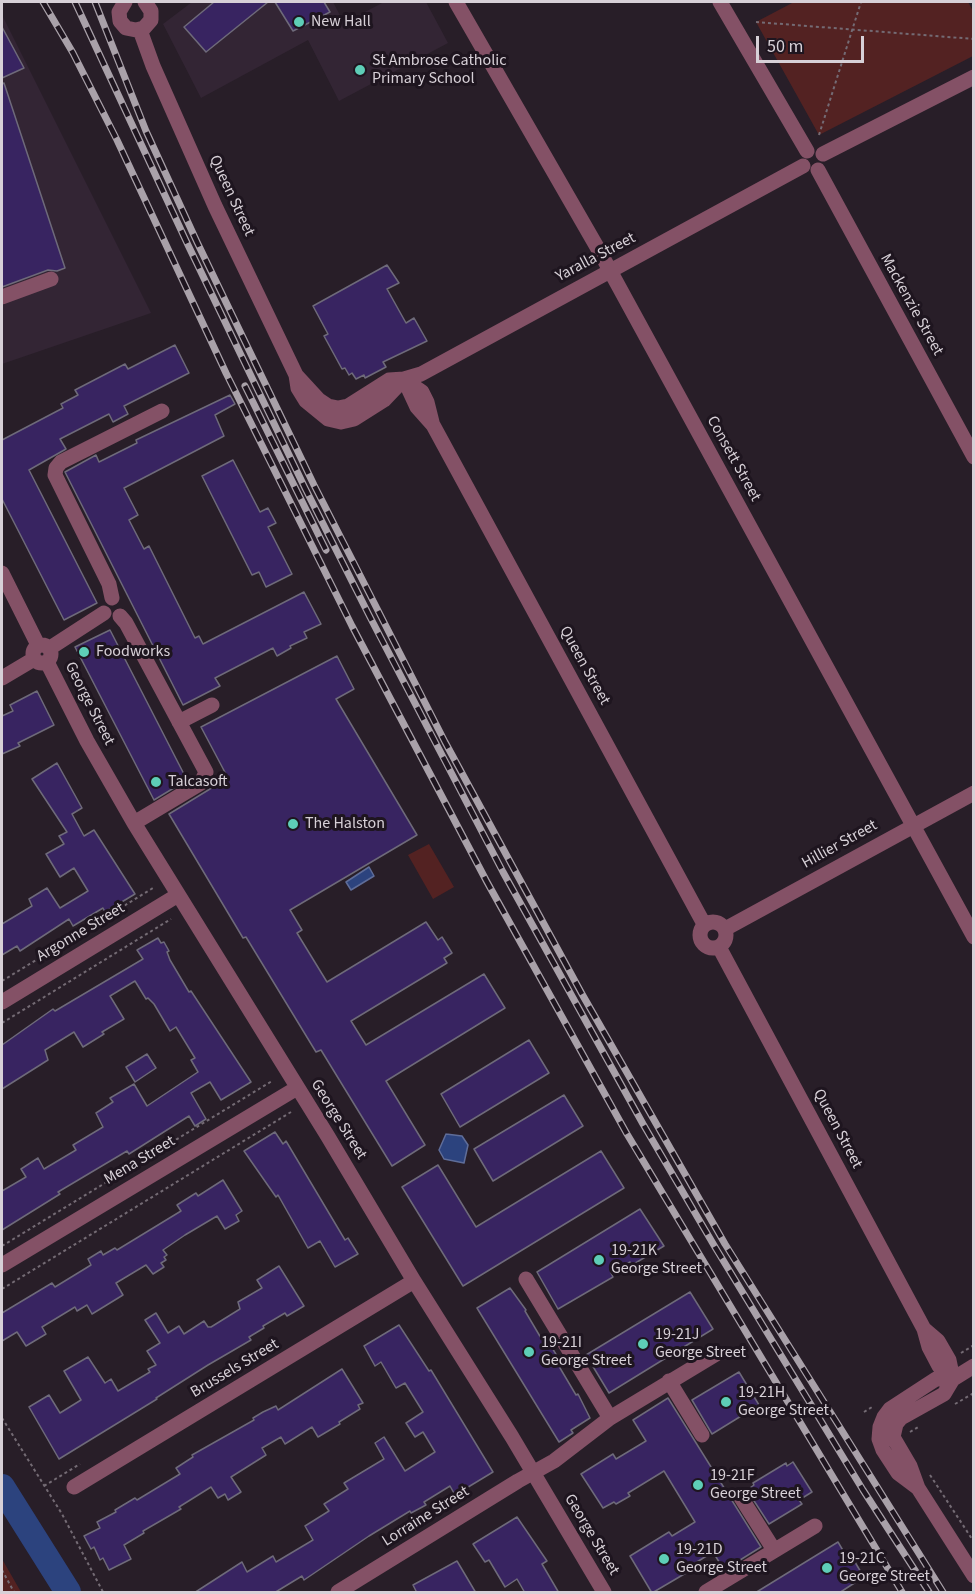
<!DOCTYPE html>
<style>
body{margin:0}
#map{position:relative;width:975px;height:1594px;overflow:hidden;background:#281e28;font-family:"Source Sans 3",sans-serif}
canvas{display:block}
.frame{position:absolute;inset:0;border:3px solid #d7d0d7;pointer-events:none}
.scale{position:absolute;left:756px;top:36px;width:108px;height:27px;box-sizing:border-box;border:3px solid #d7d0d7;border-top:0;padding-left:8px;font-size:18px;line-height:21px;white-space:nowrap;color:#d7d0d7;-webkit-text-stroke:4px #1e151f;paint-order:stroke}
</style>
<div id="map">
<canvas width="975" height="1594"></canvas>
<div class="frame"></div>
<div class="scale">50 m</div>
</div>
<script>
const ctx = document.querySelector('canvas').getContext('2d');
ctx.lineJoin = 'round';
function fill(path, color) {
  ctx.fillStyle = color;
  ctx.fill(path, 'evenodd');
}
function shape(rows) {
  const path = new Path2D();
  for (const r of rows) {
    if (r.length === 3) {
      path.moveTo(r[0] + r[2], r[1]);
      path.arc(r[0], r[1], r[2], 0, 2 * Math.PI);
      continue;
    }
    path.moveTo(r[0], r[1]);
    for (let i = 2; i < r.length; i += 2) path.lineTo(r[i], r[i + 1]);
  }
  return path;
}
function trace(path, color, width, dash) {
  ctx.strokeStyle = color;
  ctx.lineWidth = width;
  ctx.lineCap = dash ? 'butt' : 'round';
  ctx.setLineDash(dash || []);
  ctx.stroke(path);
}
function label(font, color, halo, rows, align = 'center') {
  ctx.font = font + ' "Source Sans 3",sans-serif';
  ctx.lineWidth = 6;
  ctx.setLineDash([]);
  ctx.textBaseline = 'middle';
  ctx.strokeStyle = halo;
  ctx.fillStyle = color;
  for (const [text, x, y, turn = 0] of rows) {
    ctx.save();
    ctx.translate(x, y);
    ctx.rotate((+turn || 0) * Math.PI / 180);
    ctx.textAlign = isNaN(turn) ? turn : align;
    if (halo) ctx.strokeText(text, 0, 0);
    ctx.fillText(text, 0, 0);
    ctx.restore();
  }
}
fill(shape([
 [192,2,333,2,344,23,384,2,426,2,448,43,339,101,308,40,201,98,163,24],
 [2,15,151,313,2,364]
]), '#332534');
fill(shape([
 [794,2,968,2,973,11,973,56,819,135,756,22],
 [429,844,454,887,433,899,408,855],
 [2,1559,21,1592,2,1592]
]), '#532222');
const water = shape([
 [369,867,374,876,351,890,346,882,369,867],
 [446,1134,462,1136,468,1145,464,1163,444,1159,439,1150,446,1134]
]);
fill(water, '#2c437e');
trace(water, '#5f6d99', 1.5);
trace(shape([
 [2,1487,68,1592]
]), '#2c437e', 26);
const building = shape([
 [214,2,268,2,206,52,184,27,214,2],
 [275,2,324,2,330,12,293,31,275,2],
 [2,27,24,68,2,78,2,27],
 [4,83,65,268,57,271,48,270,2,287,2,84,4,83],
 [387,265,399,283,387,289,406,323,414,318,427,341,383,362,386,367,365,378,364,375,356,379,352,373,349,375,345,368,342,369,324,336,328,334,313,306,387,265],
 [175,345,189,373,124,406,128,414,113,422,109,414,60,439,66,449,29,470,97,603,64,620,2,499,2,440,63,408,61,404,78,395,75,390,125,364,128,369,175,345],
 [230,395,235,404,215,415,224,436,124,488,138,515,129,520,144,549,149,546,195,638,199,636,203,644,304,592,321,624,304,632,307,638,290,646,291,648,277,656,273,648,215,678,220,686,183,705,65,472,96,455,99,462,137,443,136,440,230,395],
 [233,460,260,512,268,508,276,523,268,527,292,574,266,587,259,572,252,575,202,476,233,460],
 [110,630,187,780,154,800,75,647,110,630],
 [337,656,354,689,336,699,417,835,290,910,302,930,297,933,327,982,426,922,438,940,442,937,452,953,444,958,447,963,351,1021,366,1045,484,974,505,1008,386,1081,425,1145,392,1166,321,1050,316,1052,246,937,243,938,169,814,228,778,201,727,337,656],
 [37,691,54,725,18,743,20,746,2,754,2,716,13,711,10,705,37,691],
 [57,763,82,808,72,814,84,836,94,830,135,894,105,912,103,908,73,926,69,919,20,951,17,946,2,955,2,924,32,906,29,899,47,888,60,908,88,891,74,868,60,877,46,854,64,844,59,836,67,832,32,779,57,763],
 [158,938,161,943,164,942,169,951,167,952,170,960,189,992,191,991,251,1082,221,1100,210,1082,191,1093,206,1119,195,1126,189,1116,129,1154,127,1151,58,1192,60,1194,2,1230,2,1191,26,1177,21,1169,38,1158,44,1169,76,1150,73,1145,103,1127,96,1113,113,1102,110,1098,134,1084,147,1106,198,1072,191,1060,195,1058,176,1027,170,1031,154,1004,148,998,146,999,135,981,110,996,124,1019,102,1032,104,1034,83,1047,74,1032,45,1050,48,1060,2,1089,2,1045,53,1009,55,1011,143,959,137,950,158,938],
 [529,1040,549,1073,460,1127,441,1094,529,1040],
 [147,1054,156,1068,135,1082,126,1067,147,1054],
 [564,1095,583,1126,493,1181,474,1149,564,1095],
 [275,1132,283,1144,286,1141,345,1240,348,1238,358,1254,335,1267,320,1241,308,1248,278,1195,276,1197,244,1151,275,1132],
 [601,1151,624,1188,463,1286,402,1187,438,1165,476,1227,601,1151],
 [223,1180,242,1211,236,1215,239,1221,225,1229,217,1216,185,1235,163,1250,167,1255,164,1257,166,1260,161,1263,164,1267,153,1274,146,1265,116,1283,123,1295,92,1314,87,1305,77,1311,75,1307,42,1327,46,1334,26,1346,17,1332,2,1341,2,1313,52,1283,55,1287,91,1265,88,1259,101,1251,103,1255,115,1248,117,1250,181,1211,177,1205,196,1193,198,1196,223,1180],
 [640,1209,664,1246,632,1265,630,1262,611,1273,613,1277,558,1309,537,1272,640,1209],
 [279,1266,304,1306,287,1316,285,1313,263,1326,264,1328,249,1337,251,1340,208,1365,156,1398,157,1399,59,1459,29,1407,49,1395,60,1413,81,1400,64,1371,88,1357,105,1383,111,1379,118,1391,150,1372,148,1369,156,1365,147,1351,160,1343,145,1320,156,1313,168,1333,179,1326,184,1334,204,1321,208,1327,211,1327,240,1309,238,1302,262,1288,257,1280,279,1266],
 [510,1288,526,1310,525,1311,541,1338,545,1336,563,1366,560,1368,576,1395,578,1394,590,1418,571,1430,573,1433,559,1442,477,1308,510,1288],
 [690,1292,713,1329,609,1393,586,1355,690,1292],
 [399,1325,429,1371,431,1370,493,1472,455,1495,450,1486,424,1502,426,1505,411,1513,410,1511,369,1536,304,1580,302,1576,274,1593,194,1593,242,1562,247,1572,273,1556,276,1562,313,1540,305,1526,329,1511,324,1504,348,1489,344,1483,384,1459,375,1443,384,1437,405,1471,435,1452,423,1432,415,1437,406,1423,423,1412,405,1383,396,1388,381,1362,375,1366,364,1346,399,1325],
 [342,1369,363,1403,358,1405,360,1409,339,1422,340,1424,318,1437,312,1427,285,1444,281,1437,262,1448,266,1455,231,1477,241,1492,228,1500,225,1494,218,1498,211,1487,179,1507,181,1509,143,1531,144,1533,124,1545,131,1559,109,1570,103,1558,100,1560,94,1547,91,1549,84,1536,100,1528,97,1522,116,1512,115,1510,135,1498,137,1500,180,1474,176,1468,193,1457,192,1455,254,1420,253,1418,263,1412,276,1406,278,1410,342,1369],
 [739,1372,759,1405,712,1434,692,1400,739,1372],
 [668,1398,761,1547,724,1570,713,1552,684,1570,686,1573,652,1593,630,1556,669,1532,672,1536,695,1522,664,1471,628,1493,630,1496,616,1504,614,1502,603,1508,581,1474,613,1454,616,1459,646,1441,633,1420,668,1398],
 [793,1462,812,1492,799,1500,802,1504,769,1524,747,1490,754,1485,753,1483,786,1463,787,1466,793,1462],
 [517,1517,547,1561,542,1564,559,1593,525,1593,517,1579,505,1587,489,1560,485,1562,473,1544,517,1517],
 [838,1542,848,1559,852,1557,862,1574,854,1579,856,1582,839,1593,755,1593,838,1542],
 [457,1561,476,1593,417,1593,413,1585,457,1561]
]);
fill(building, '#382461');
trace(building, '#6e6a7a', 1.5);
trace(shape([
 [756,22,974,39],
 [819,135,861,2],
 [2,981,153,888],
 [2,1023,171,919],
 [2,1246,272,1081],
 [2,1289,291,1112],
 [961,1353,974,1345],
 [955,1404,974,1393],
 [864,1412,872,1407],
 [2,1418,62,1514,103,1592],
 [910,1432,920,1426],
 [930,1475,974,1542],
 [44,1486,80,1464],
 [2,1570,14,1592]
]), '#746b74', 2, [3, 3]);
trace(shape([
 [125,2,119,12,120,21,126,28,136,30,144,28,151,20,151,11,145,2],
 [456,2,601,254,974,937],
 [720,2,807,151],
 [140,30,153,66,215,206,296,375,298,388,306,401,328,419,341,422,354,419,384,400,404,379],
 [823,154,974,77],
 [818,170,974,457],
 [2,297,51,279],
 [296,375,319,400,328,406,338,408,348,406,389,380,404,379,421,374,803,166],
 [404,379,417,407,433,425,704,924],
 [406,381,422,392,427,402,432,422],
 [2,573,38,645],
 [112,598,109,584,55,475,56,468,61,462,162,411],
 [120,616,126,623,206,772,201,783,134,823],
 [42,654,9],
 [50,648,104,613],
 [47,662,87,741,134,823,327,1135,414,1281,512,1437,604,1592],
 [2,678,34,659],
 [179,722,212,705],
 [713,935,13],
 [725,929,974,793],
 [719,947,924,1329,929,1347,939,1366,953,1379],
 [2,1002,178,895],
 [2,1265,297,1088],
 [526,1279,610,1418],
 [924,1329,938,1341,949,1360,953,1379,944,1394,901,1418,896,1424,893,1437,910,1466,918,1488,974,1576],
 [953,1379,974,1366],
 [669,1381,702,1435],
 [74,1487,414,1281],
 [918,1488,898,1473,883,1450,879,1439,880,1427,884,1417,890,1409,936,1379,953,1379],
 [740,1496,774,1550],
 [338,1592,518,1481,554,1461,610,1418,716,1354],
 [706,1592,815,1526]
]), '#845166', 15);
const rail = shape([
 [43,2,73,53,117,140,226,373,352,626,487,882,627,1134,902,1592],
 [75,2,188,245,305,488,370,617,503,872,643,1124,715,1247,863,1490,929,1592],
 [95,2,146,131,197,242,314,485,445,742,582,994,725,1244,943,1592],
 [245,386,326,550]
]);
trace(rail, '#a9a1a9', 7);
trace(rail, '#1e151f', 4.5, [14]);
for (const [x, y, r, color] of [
 [299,22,6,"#5eceb7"],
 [360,70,6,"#5eceb7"],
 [84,652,6,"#5eceb7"],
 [156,782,6,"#5eceb7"],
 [293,824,6,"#5eceb7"],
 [599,1260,6,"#5eceb7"],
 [643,1344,6,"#5eceb7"],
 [529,1352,6,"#5eceb7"],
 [726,1402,6,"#5eceb7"],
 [698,1485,6,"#5eceb7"],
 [664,1559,6,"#5eceb7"],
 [827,1568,6,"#5eceb7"]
]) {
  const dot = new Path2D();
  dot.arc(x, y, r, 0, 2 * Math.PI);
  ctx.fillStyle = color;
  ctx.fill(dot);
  trace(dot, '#1e151f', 2);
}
label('16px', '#d7d0d7', '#1e151f', [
 ["New Hall",311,22],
 ["St Ambrose Catholic",372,61],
 ["Primary School",372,79],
 ["Foodworks",96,652],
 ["Talcasoft",168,782],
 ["The Halston",305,824],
 ["19-21K",611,1251],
 ["George Street",611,1269],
 ["19-21J",655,1335],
 ["George Street",655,1353],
 ["19-21I",541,1343],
 ["George Street",541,1361],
 ["19-21H",738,1393],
 ["George Street",738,1411],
 ["19-21F",710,1476],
 ["George Street",710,1494],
 ["19-21D",676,1550],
 ["George Street",676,1568],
 ["19-21C",839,1559],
 ["George Street",839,1577]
], 'left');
label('16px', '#d7d0d7', '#1e151f', [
 ["Queen Street",231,196,65],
 ["Yaralla Street",596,258,-28],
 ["Mackenzie Street",911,305,61],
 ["Consett Street",733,459,61],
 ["Queen Street",584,666,61],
 ["George Street",89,704,63],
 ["Hillier Street",840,845,-29],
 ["Argonne Street",81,933,-31],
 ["George Street",338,1120,58],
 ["Queen Street",837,1129,62],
 ["Mena Street",140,1161,-31],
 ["Brussels Street",235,1369,-31],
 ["Lorraine Street",426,1517,-32],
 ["George Street",591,1535,59]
]);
</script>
